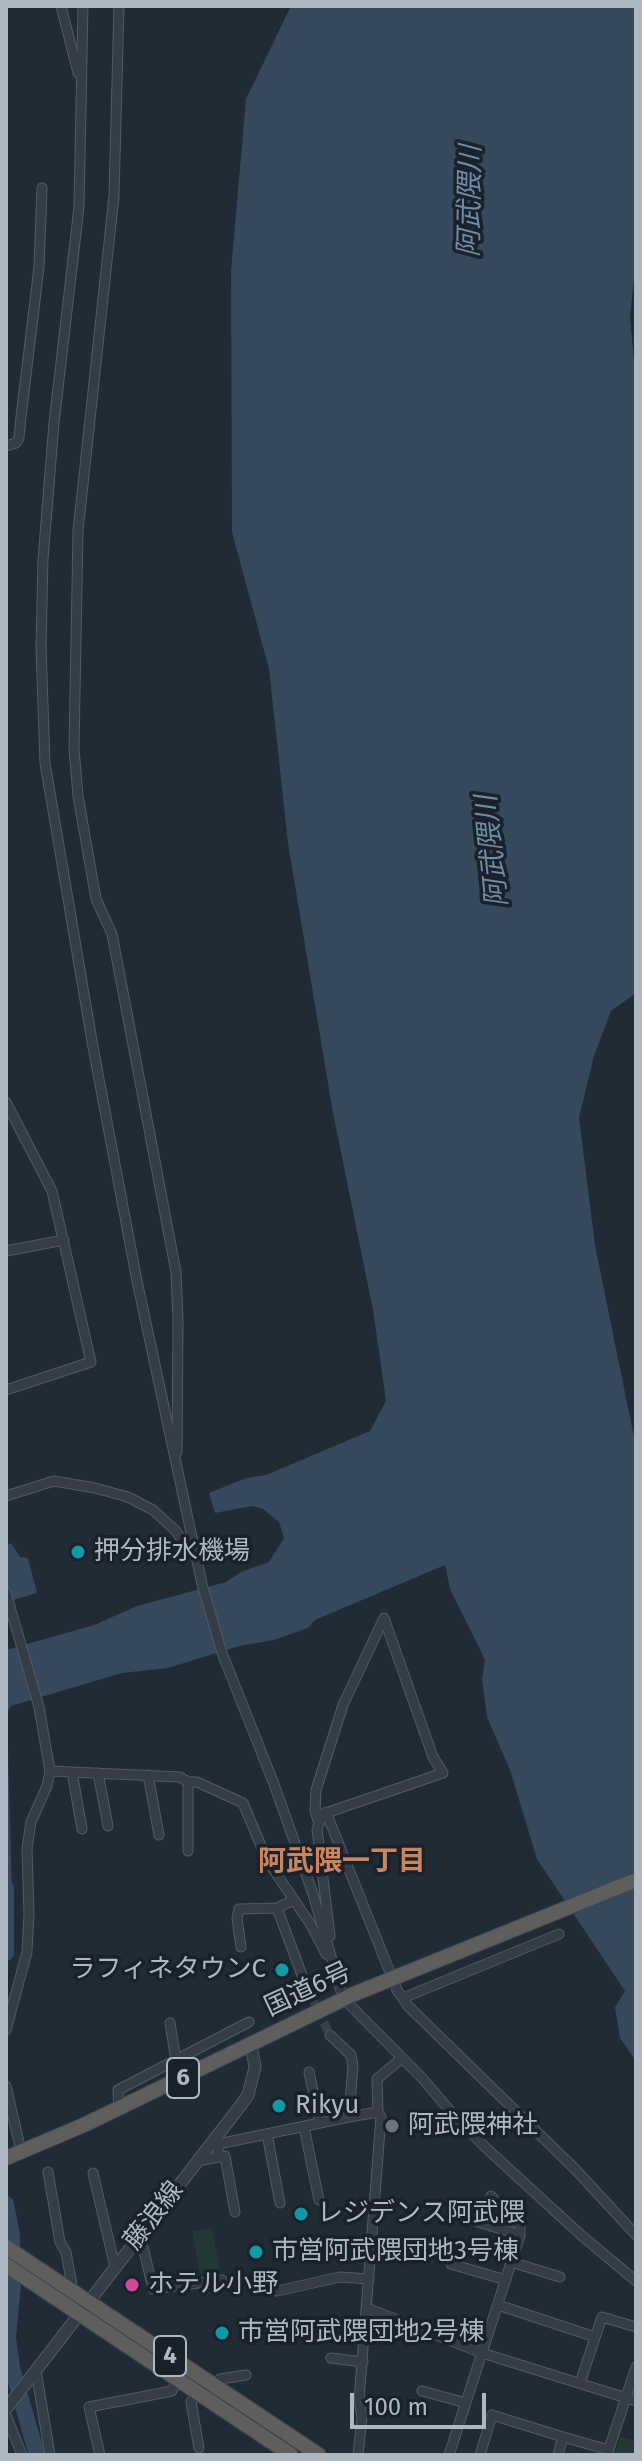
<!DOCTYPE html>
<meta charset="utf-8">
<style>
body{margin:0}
#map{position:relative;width:642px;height:2461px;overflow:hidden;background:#202b35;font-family:"Fira Sans",sans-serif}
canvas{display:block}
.frame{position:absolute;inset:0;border:8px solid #aeb8c3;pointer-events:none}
.scale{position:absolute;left:350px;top:2393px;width:136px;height:36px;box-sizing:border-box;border:4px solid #aeb8c3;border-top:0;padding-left:10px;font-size:24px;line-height:28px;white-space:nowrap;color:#aeb8c3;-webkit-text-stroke:6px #19222a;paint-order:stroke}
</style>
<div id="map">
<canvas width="642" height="2461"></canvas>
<div class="frame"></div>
<div class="scale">100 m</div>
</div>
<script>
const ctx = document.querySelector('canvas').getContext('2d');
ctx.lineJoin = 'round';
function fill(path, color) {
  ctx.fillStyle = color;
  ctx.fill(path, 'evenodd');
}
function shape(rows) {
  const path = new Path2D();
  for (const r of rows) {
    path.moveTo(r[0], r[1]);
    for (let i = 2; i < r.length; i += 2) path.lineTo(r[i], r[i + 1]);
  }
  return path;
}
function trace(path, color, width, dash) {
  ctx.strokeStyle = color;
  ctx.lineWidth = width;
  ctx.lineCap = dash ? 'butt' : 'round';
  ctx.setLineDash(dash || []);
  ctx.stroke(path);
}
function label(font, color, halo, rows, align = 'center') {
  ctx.font = font + ' "Fira Sans","Noto Sans JP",sans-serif';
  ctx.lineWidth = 7;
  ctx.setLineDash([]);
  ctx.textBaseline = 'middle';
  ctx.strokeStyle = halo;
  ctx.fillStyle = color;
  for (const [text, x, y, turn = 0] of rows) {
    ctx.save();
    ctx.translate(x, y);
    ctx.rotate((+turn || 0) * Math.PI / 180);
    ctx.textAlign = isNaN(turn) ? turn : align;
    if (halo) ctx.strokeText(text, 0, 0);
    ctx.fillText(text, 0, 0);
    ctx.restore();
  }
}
fill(shape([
 [212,2228,220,2270,200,2273,192,2231],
 [620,2437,636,2441,636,2455,614,2455]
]), '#233837');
fill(shape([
 [291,6,636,6,636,257,630,318,636,382,636,993,611,1011,594,1056,579,1118,595,1245,636,1447,636,2061,620,2038,615,2007,625,1991,537,1859,510,1770,487,1717,482,1678,485,1660,450,1589,445,1565,315,1620,308,1628,274,1640,239,1646,168,1668,122,1673,11,1706,7,1713,12,1895,6,1895,6,1650,94,1625,137,1606,226,1582,241,1572,269,1562,284,1538,279,1522,263,1509,252,1506,215,1513,209,1493,246,1478,266,1475,370,1431,386,1401,373,1310,333,1113,288,843,269,669,232,532,231,271,246,99],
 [11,1543,20,1557,28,1558,37,1593,6,1602,6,1545]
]), '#35485c');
trace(shape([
 [6,1888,6,1953],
 [6,2204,12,2236,13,2285,8,2337,12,2368,37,2455]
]), '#35485c', 16);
trace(shape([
 [306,1986,330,2035]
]), '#35404a', 9, [9, 4.5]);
const minor = shape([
 [61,6,78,73],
 [83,6,79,207,54,423,43,559,41,647,45,763,93,1047,137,1281,202,1584,222,1653,274,1784,313,1894,343,1998,423,2079,451,2112,485,2147,581,2235,636,2281],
 [119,6,114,196,78,531,74,749,78,796,96,899,112,934,176,1272,178,1320,177,1452],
 [6,446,16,443,19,438,21,417,39,267,42,188],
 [6,1102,52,1191,91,1362,6,1390],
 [6,1251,64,1240],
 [6,1496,54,1481,95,1488,128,1497,153,1510,175,1530,194,1556],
 [6,1593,39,1707,50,1771,47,1786,31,1822,27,1848,29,1914,27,1952,6,2030],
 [50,1771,180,1777,188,1782,197,1782,243,1803,267,1860,311,1925,326,1954],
 [72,1772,82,1829],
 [98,1773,108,1826],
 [148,1775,159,1835],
 [188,1782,188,1851],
 [326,1812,397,1990,408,2006,575,2169,636,2235],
 [318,1821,315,1810,316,1790,343,1705,384,1618,433,1757,443,1773,323,1814,317,1829,330,1936],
 [294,1900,277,1908,306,1986],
 [241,1947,237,1918,239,1909,277,1908],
 [403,1998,559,1934],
 [170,2023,176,2060],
 [330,2035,351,2055,353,2065,349,2117],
 [309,2072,320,2123],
 [6,2086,21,2151],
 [119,2108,118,2090,249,2022],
 [378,2112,377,2079,402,2058],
 [304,2127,319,2200],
 [267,2134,280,2203],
 [218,2157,218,2144,349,2117,378,2112,381,2117,359,2400,362,2417,358,2455],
 [197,2161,225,2156,235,2212],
 [48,2172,60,2242,66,2252,73,2291],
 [93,2173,115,2267],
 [469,2219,520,2235],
 [140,2234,153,2289,222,2280],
 [511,2262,560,2277],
 [451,2264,506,2280],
 [277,2291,340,2277,369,2279],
 [498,2305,595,2337],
 [367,2308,482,2353,636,2401],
 [331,2358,363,2362],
 [36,2371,50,2455],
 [580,2383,602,2317,636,2327],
 [215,2386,220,2379,246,2375],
 [422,2391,466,2403],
 [196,2394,191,2402,199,2448],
 [6,2415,22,2455],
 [100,2455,89,2407,172,2391,177,2381],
 [449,2455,520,2235,520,2226,491,2196],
 [480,2455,492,2415,563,2437],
 [558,2455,563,2437,609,2450],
 [607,2455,636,2367]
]);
const tertiary = shape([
 [6,2409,241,2105,248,2095,255,2067,251,2044]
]);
const trunk = shape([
 [6,2158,86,2124,354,1994],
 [6,2247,319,2455],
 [6,2265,291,2455]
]);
trace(minor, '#515b64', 11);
trace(tertiary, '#515b64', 13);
trace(trunk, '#3e4850', 16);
trace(minor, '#343d46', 9);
trace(tertiary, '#343d46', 11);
trace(trunk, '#5e5e5c', 14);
const trunkBridge = shape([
 [354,1994,636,1880]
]);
trace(trunkBridge, '#3e4850', 16, []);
trace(trunkBridge, '#5e5e5c', 14);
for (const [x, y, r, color] of [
 [78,1552,8,"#0f9aa8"],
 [282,1970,8,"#0f9aa8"],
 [279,2106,8,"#0f9aa8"],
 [392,2126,8,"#6b7280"],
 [301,2214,8,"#0f9aa8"],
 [256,2252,8,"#0f9aa8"],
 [132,2285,8,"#d1479c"],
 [222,2333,8,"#0f9aa8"]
]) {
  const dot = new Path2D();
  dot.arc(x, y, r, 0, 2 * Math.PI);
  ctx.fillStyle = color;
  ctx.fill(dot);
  trace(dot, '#19222a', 3);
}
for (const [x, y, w] of [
 [183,2078,32],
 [170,2356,32]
]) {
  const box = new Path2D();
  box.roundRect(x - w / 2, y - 20, w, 40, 6);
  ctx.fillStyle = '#19222a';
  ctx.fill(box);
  trace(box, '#aeb8c3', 2);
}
label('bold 24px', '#aeb8c3', null, [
 ["6",183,2078],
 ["4",170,2356]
]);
label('26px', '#aeb8c3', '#19222a', [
 ["押分排水機場",94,1552],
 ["ラフィネタウンC",266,1970,"right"],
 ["Rikyu",295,2106],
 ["阿武隈神社",408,2126],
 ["レジデンス阿武隈",317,2214],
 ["市営阿武隈団地3号棟",272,2252],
 ["ホテル小野",148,2285],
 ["市営阿武隈団地2号棟",238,2333]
], 'left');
label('26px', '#aeb8c3', '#19222a', [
 ["国道6号",308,1990,-25],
 ["藤浪線",154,2216,-52]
]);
label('italic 28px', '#708ba6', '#19222a', [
 ["阿武隈川",471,201,-89],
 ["阿武隈川",493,851,-96]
]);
label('bold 28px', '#cd845e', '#19222a', [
 ["阿武隈一丁目",342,1862]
]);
</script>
